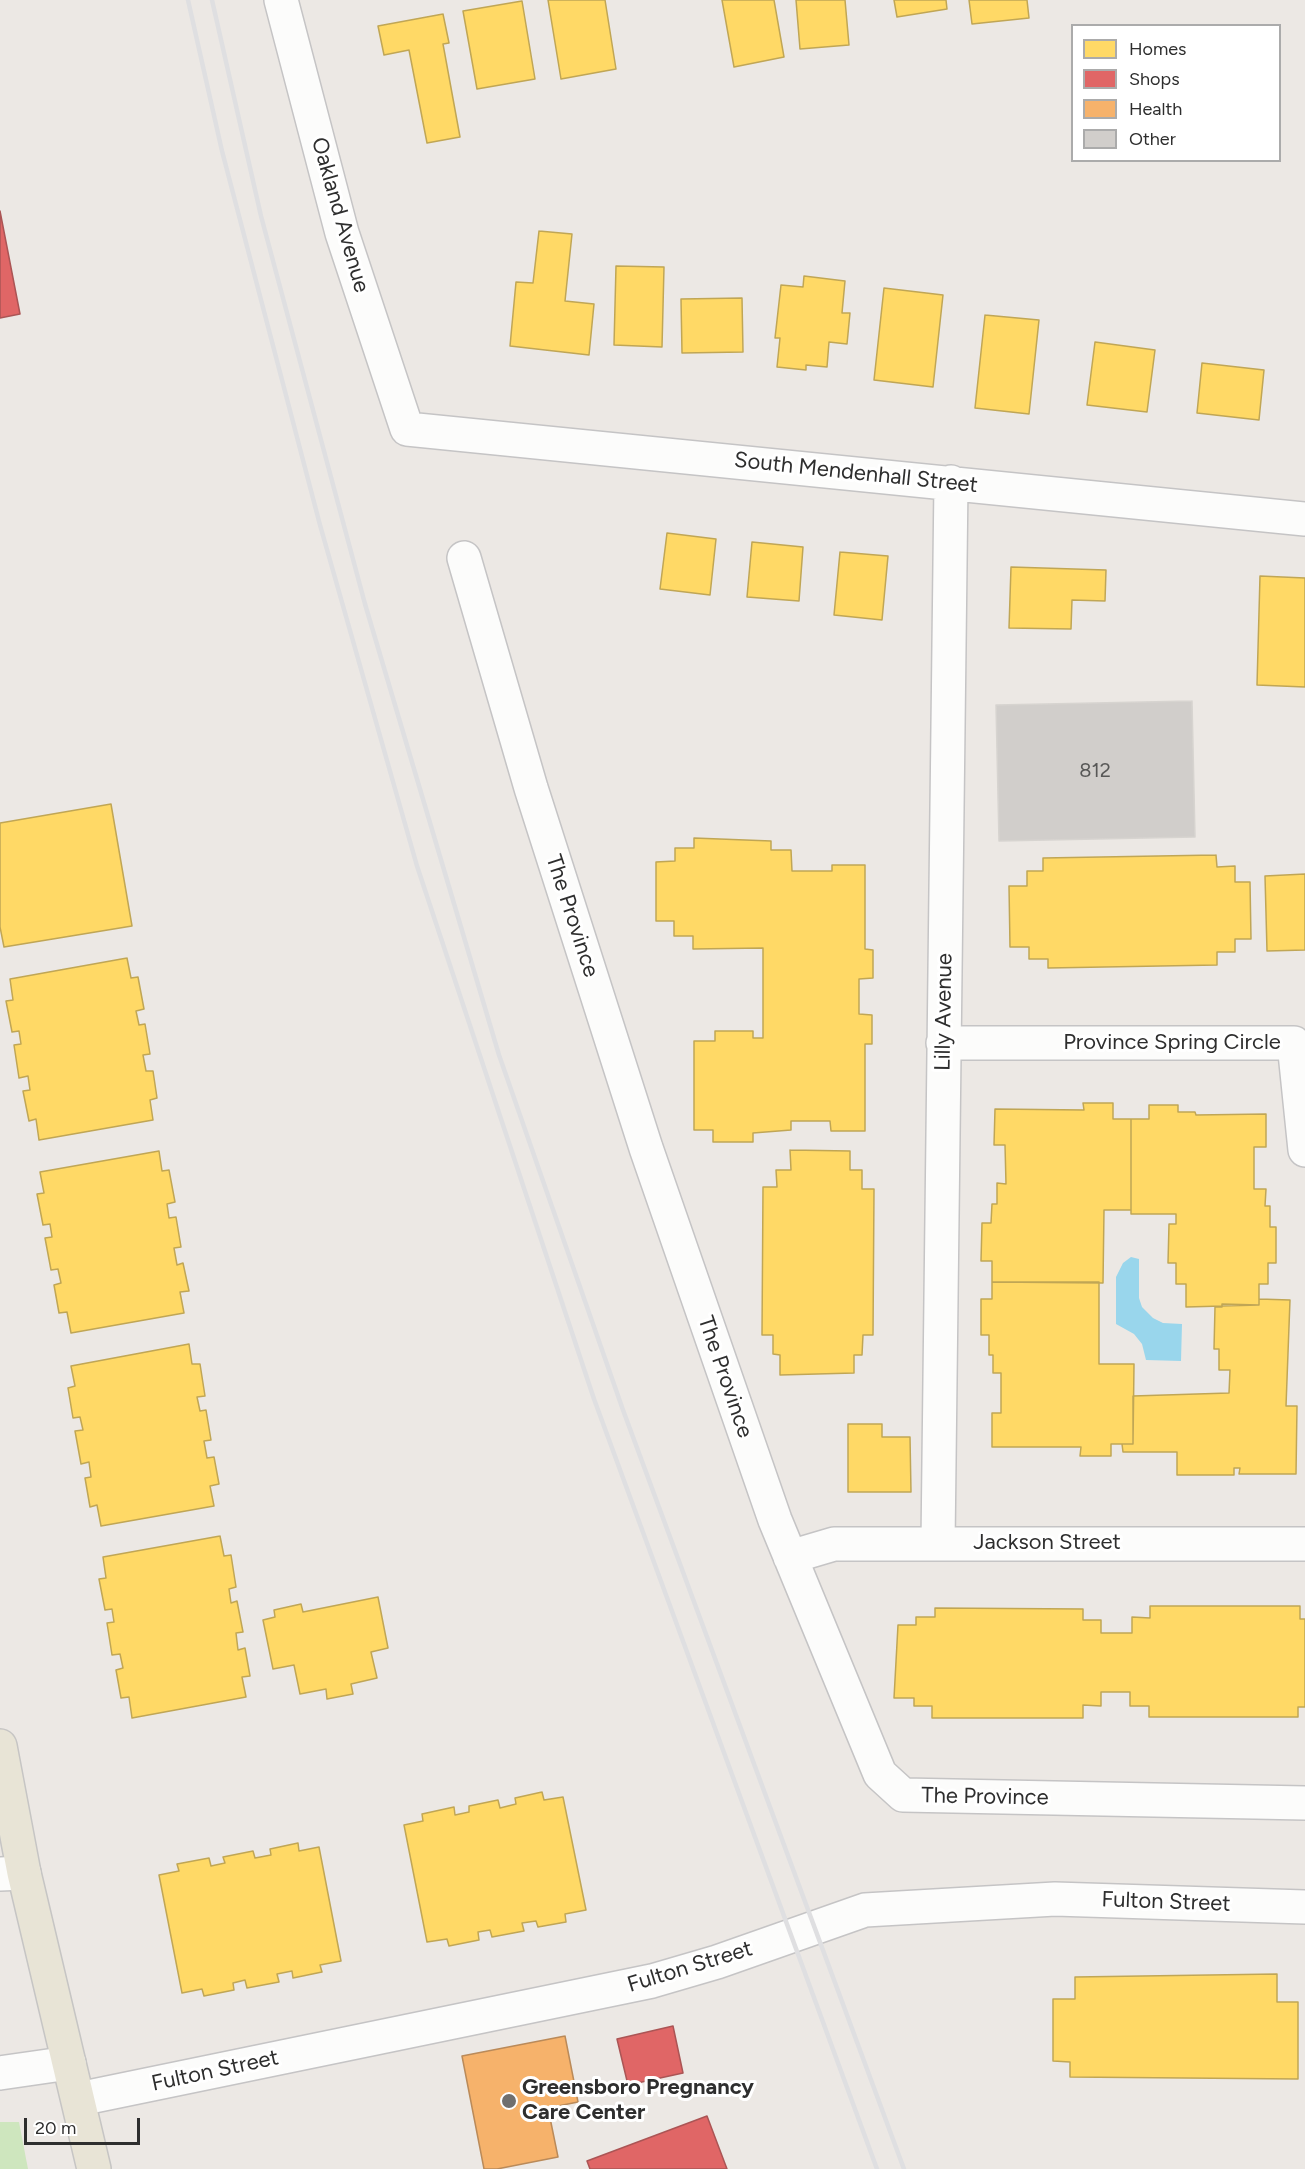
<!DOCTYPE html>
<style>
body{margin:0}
#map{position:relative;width:1305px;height:2169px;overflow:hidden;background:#ece8e4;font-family:Figtree,sans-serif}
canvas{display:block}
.legend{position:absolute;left:1071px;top:24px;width:210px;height:138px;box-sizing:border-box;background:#fff;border:2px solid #ababab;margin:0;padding:8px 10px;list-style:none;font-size:18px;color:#2e2e2e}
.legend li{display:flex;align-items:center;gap:12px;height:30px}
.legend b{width:30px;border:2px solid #ababab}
.scale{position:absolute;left:24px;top:2118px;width:116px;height:27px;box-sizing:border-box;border:3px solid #2e2e2e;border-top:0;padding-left:8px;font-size:18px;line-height:21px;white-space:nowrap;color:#2e2e2e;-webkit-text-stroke:4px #fff;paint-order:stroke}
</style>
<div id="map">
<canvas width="1305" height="2169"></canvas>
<ul class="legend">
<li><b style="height:16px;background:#ffd966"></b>Homes</li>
<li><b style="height:16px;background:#e06666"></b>Shops</li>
<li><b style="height:16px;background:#f6b26b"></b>Health</li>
<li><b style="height:16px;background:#d1cecb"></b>Other</li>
</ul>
<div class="scale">20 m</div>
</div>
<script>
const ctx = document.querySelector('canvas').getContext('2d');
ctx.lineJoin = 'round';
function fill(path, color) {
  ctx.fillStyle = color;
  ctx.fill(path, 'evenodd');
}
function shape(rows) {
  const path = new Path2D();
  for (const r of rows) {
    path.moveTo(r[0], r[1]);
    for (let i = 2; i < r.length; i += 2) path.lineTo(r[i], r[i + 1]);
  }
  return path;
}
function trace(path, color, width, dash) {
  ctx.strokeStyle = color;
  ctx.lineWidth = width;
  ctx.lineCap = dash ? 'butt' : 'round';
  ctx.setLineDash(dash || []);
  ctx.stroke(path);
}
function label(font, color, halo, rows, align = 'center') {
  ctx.font = font + ' Figtree,sans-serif';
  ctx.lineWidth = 6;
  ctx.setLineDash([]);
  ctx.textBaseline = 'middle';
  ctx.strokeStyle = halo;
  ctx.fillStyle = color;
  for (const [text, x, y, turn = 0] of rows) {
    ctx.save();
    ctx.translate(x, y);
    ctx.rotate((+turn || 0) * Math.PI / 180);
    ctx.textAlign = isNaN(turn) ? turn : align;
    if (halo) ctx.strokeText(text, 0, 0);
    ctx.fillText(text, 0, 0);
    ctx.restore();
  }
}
fill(shape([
 [0,2122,19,2122,28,2169,0,2169]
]), '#cee6be');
fill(shape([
 [1131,1257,1139,1259,1139,1298,1142,1307,1153,1318,1163,1323,1182,1324,1181,1361,1146,1360,1142,1344,1134,1334,1116,1324,1116,1277,1123,1263]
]), '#99d6ec');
const homes = shape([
 [548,0,605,0,616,69,561,79,548,0],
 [722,0,774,0,784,57,734,67,722,0],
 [796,0,845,0,849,45,800,49,796,0],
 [894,0,946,0,947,9,897,17,894,0],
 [969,0,1027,0,1029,18,972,24,969,0],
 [522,1,535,79,477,89,463,11,522,1],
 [443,14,449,43,443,44,460,137,427,143,409,50,384,55,378,26,443,14],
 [539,231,572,234,565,301,594,304,589,355,510,346,516,282,533,283,539,231],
 [616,266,664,267,662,347,614,345,616,266],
 [804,276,845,281,842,313,850,313,847,344,829,342,827,367,806,365,806,370,777,367,780,338,775,338,781,285,803,287,804,276],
 [884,288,943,295,933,387,874,380,884,288],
 [742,298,743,352,682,353,681,299,742,298],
 [985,315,1039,320,1029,414,975,408,985,315],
 [1095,342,1155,350,1147,412,1087,405,1095,342],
 [1202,363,1264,370,1259,420,1197,413,1202,363],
 [667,533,716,539,710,595,660,589,667,533],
 [752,542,803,547,799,601,747,597,752,542],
 [840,552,888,556,882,620,834,615,840,552],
 [1011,567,1106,570,1105,601,1072,600,1071,629,1009,628,1011,567],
 [1260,576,1305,578,1305,687,1257,685,1260,576],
 [111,804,132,926,4,947,0,927,0,823,111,804],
 [694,838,771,841,771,850,791,850,792,871,832,871,832,865,865,865,865,949,873,950,873,978,859,979,859,1014,872,1015,872,1044,865,1044,865,1131,831,1131,830,1121,791,1121,791,1130,753,1133,753,1142,713,1142,713,1130,694,1130,694,1041,715,1041,715,1031,753,1031,753,1038,763,1038,763,948,693,949,693,936,674,936,674,921,656,921,656,862,675,861,675,848,694,848,694,838],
 [1216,855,1217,867,1235,866,1235,882,1250,882,1251,939,1235,939,1235,952,1217,952,1217,965,1048,968,1048,959,1029,959,1029,947,1010,947,1009,886,1027,886,1027,871,1043,871,1043,858,1216,855],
 [1305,874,1305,950,1267,951,1265,876,1305,874],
 [127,958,131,978,138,977,144,1009,136,1011,139,1025,145,1024,150,1054,143,1055,146,1071,153,1071,157,1098,150,1100,153,1120,39,1140,36,1119,29,1121,23,1091,30,1090,28,1076,19,1078,14,1045,21,1044,19,1031,12,1032,6,1001,13,1000,10,979,127,958],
 [1083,1103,1113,1103,1113,1119,1131,1119,1131,1210,1104,1210,1103,1283,992,1282,992,1261,981,1261,982,1223,991,1223,992,1204,997,1204,997,1183,1006,1184,1005,1145,994,1145,995,1109,1084,1110,1083,1103],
 [1149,1105,1178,1105,1178,1112,1195,1112,1196,1115,1266,1114,1266,1147,1254,1147,1254,1189,1266,1189,1265,1206,1270,1206,1270,1227,1276,1227,1276,1263,1268,1263,1268,1284,1259,1284,1259,1305,1186,1307,1186,1284,1176,1284,1176,1263,1168,1263,1169,1224,1176,1224,1176,1214,1131,1214,1131,1119,1149,1119,1149,1105],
 [790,1150,850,1151,850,1170,862,1170,862,1189,874,1189,873,1335,863,1335,862,1355,854,1355,854,1373,780,1375,780,1355,773,1354,773,1335,762,1335,763,1187,777,1187,776,1170,791,1170,790,1150],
 [159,1151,162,1171,169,1170,175,1202,167,1204,169,1218,176,1217,181,1247,174,1248,177,1265,183,1263,189,1291,180,1292,184,1313,71,1333,67,1312,59,1313,54,1285,61,1283,58,1269,51,1270,45,1238,52,1237,50,1224,43,1225,37,1194,44,1193,40,1172,159,1151],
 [992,1282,1099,1282,1099,1364,1134,1364,1133,1444,1111,1444,1111,1456,1080,1456,1081,1447,992,1447,992,1413,1001,1413,1001,1373,993,1373,993,1355,989,1355,989,1335,981,1335,981,1299,992,1299,992,1282],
 [1259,1299,1290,1300,1286,1406,1297,1406,1296,1474,1239,1474,1240,1468,1234,1468,1234,1475,1177,1475,1177,1452,1123,1452,1122,1444,1133,1444,1133,1396,1229,1393,1230,1370,1219,1370,1219,1349,1214,1349,1215,1307,1222,1307,1222,1304,1259,1305,1259,1299],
 [189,1344,192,1364,200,1364,205,1396,197,1397,200,1411,206,1410,211,1440,204,1441,207,1458,214,1457,219,1484,210,1486,214,1506,101,1526,97,1505,90,1507,85,1478,91,1477,89,1462,81,1464,75,1431,83,1430,80,1417,73,1418,68,1388,75,1386,71,1366,189,1344],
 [848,1424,882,1424,882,1437,910,1437,911,1492,848,1492,848,1424],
 [220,1536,224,1556,231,1555,236,1587,229,1589,231,1603,237,1601,243,1632,236,1633,238,1650,245,1648,250,1676,242,1677,246,1697,132,1718,129,1697,121,1698,116,1670,123,1668,120,1654,112,1655,107,1623,114,1622,112,1609,105,1610,99,1579,106,1578,103,1557,220,1536],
 [378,1597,388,1648,371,1652,377,1678,351,1684,353,1694,327,1699,326,1689,300,1694,294,1665,273,1669,263,1620,275,1617,274,1610,301,1604,303,1612,378,1597],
 [1150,1606,1300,1606,1300,1619,1305,1619,1305,1707,1298,1707,1298,1717,1149,1717,1149,1706,1130,1706,1130,1692,1101,1692,1101,1706,1083,1705,1083,1718,932,1718,932,1706,914,1706,914,1698,894,1698,898,1625,916,1625,916,1617,935,1617,935,1608,1083,1609,1083,1620,1101,1620,1101,1633,1132,1633,1132,1617,1150,1618,1150,1606],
 [542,1792,544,1800,563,1797,586,1910,565,1914,566,1922,538,1927,536,1921,522,1923,524,1931,492,1937,490,1930,478,1932,479,1940,449,1946,447,1939,427,1942,404,1825,423,1821,422,1814,454,1807,455,1815,469,1812,469,1806,498,1800,500,1808,516,1804,515,1798,542,1792],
 [298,1843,299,1851,319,1847,341,1961,320,1965,322,1972,293,1978,292,1971,277,1974,279,1982,247,1988,245,1980,233,1983,234,1990,204,1996,202,1989,182,1993,159,1875,179,1871,177,1864,209,1858,211,1866,225,1863,223,1857,253,1851,255,1858,271,1855,270,1849,298,1843],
 [1277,1974,1277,2002,1298,2002,1298,2079,1070,2077,1070,2062,1053,2061,1053,1999,1075,1999,1075,1977,1277,1974]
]);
fill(homes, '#ffd966');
trace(homes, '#c0a655', 1.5);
const shops = shape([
 [0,211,20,314,0,318,0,211],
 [673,2026,683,2073,628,2085,617,2039,673,2026],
 [707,2116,727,2169,590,2169,587,2161,707,2116]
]);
fill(shops, '#e06666');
trace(shops, '#ab5555', 1.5);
const health = shape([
 [565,2036,578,2102,548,2108,558,2157,497,2169,484,2169,462,2056,565,2036]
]);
fill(health, '#f6b26b');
trace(health, '#ba8a59', 1.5);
const building = shape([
 [1192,701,1195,837,999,841,996,705,1192,701]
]);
fill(building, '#d1cecb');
trace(building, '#d7d4d0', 1.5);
const minor = shape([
 [281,0,342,233,407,429,1305,519],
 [464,558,531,788,646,1148,775,1520,880,1774,903,1795,1305,1803],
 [943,1043,1294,1043,1305,1150],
 [938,1542,951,482],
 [790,1557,834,1544,1305,1544],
 [0,1874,24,1873],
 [0,2073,69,2063],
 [79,2099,652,1981,717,1962,865,1910,1055,1899,1305,1907]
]);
const major = shape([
 [0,1746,24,1873,94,2169]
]);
trace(minor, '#c5c4c5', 36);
trace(major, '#c6c5c4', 36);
trace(minor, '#fcfcfb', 33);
trace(major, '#e8e4d6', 33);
trace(shape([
 [188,0,222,151,320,525,417,866,594,1399,877,2169],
 [212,0,261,216,365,604,499,1055,623,1410,904,2169]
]), '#dfdfe1', 4.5);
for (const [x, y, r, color] of [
 [509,2101,8,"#706f6e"]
]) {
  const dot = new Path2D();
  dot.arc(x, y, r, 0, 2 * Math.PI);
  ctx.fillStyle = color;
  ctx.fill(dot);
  trace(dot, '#fff', 2);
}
label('20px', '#585857', null, [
 ["812",1095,771]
]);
label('22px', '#2e2e2e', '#fff', [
 ["Oakland Avenue",340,215,74],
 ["South Mendenhall Street",856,473,6],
 ["The Province",572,916,72],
 ["Lilly Avenue",944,1012,-89],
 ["Province Spring Circle",1172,1043],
 ["The Province",725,1377,71],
 ["Jackson Street",1047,1543],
 ["The Province",985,1797,1],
 ["Fulton Street",1166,1902,2],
 ["Fulton Street",690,1967,-17],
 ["Fulton Street",215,2071,-12]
]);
label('bold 22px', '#2e2e2e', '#fff', [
 ["Greensboro Pregnancy",522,2088],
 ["Care Center",522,2113]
], 'left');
</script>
